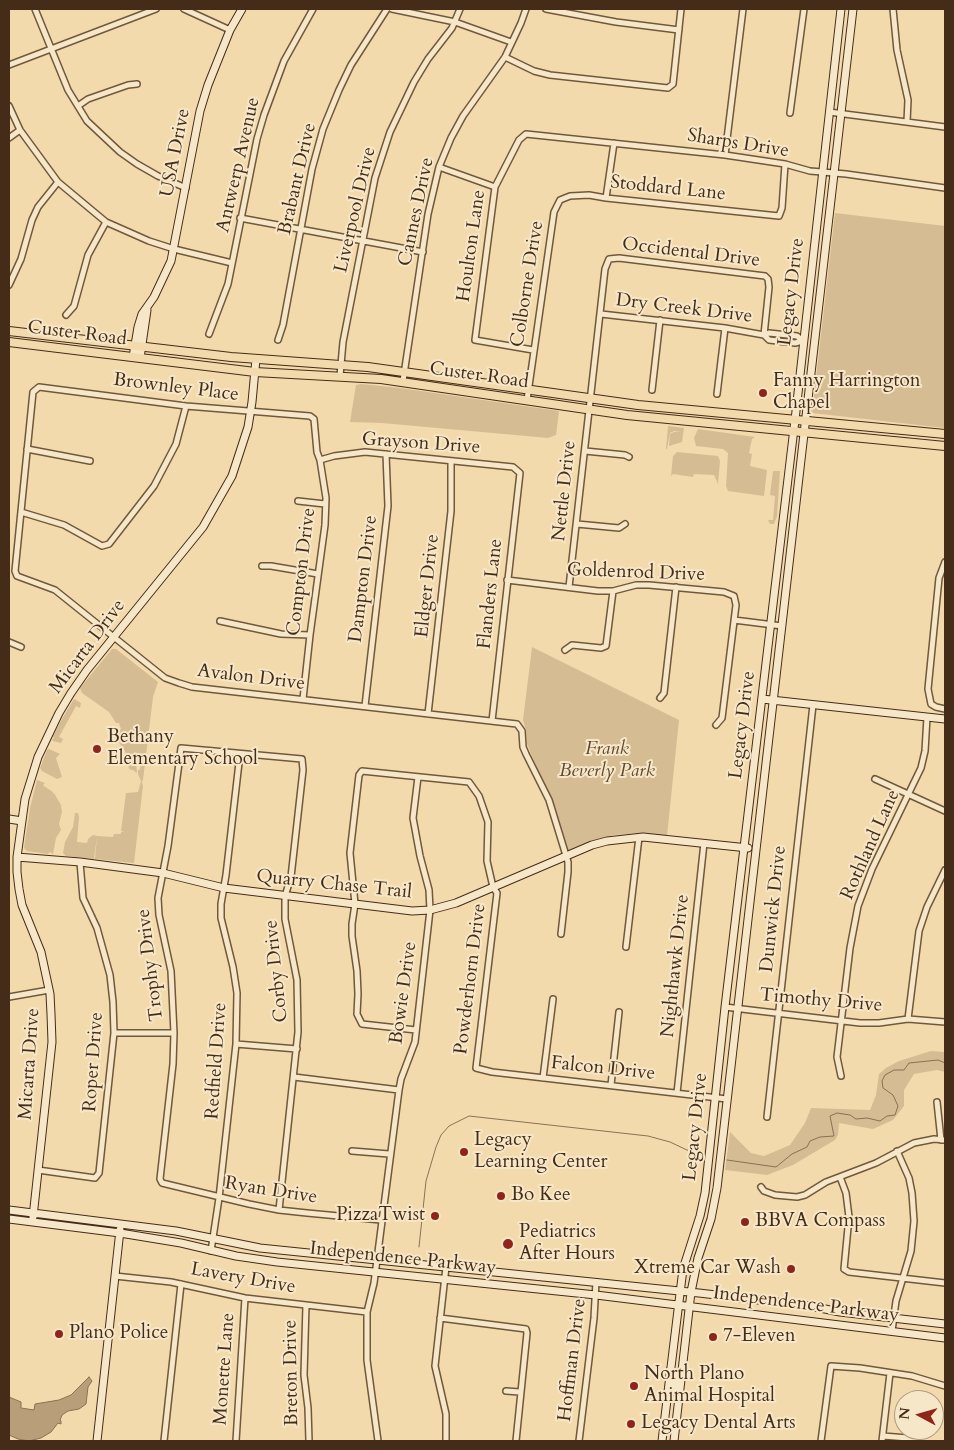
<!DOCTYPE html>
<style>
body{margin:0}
#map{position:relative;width:954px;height:1450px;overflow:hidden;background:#f3daac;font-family:Cardo,serif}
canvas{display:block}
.frame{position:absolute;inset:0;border:10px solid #442c18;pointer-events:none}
.north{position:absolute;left:894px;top:1390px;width:50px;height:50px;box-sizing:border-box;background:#f7e7c9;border:1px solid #af9c82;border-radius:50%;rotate:276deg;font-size:14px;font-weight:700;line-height:20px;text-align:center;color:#442c18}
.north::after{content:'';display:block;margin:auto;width:18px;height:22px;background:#8f2418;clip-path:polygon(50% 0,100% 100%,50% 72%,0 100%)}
</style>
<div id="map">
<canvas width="954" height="1450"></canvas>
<div class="frame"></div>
<div class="north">N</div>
</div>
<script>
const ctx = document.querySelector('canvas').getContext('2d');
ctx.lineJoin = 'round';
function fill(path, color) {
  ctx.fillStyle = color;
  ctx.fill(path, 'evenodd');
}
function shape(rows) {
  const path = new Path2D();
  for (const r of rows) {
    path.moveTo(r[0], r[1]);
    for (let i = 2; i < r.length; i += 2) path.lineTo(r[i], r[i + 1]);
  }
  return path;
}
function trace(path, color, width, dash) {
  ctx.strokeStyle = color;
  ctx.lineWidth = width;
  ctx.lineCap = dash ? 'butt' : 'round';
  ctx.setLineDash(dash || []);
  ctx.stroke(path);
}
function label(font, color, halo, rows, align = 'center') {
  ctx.font = font + ' Cardo,serif';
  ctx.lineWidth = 4;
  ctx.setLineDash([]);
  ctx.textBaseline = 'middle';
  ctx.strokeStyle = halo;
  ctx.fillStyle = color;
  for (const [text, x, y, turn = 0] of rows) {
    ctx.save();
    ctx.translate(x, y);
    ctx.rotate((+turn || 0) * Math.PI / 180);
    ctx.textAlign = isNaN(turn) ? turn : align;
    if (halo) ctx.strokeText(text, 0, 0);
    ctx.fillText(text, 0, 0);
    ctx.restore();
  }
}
fill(shape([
 [835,213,945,226,945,428,812,413],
 [361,384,400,388,559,411,556,435,548,438,382,423,350,422,356,385],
 [668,426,684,428,682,442,669,446,670,434,674,432,681,431,674,431,670,433,667,449,666,449],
 [698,429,755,437,752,439,749,453,752,454,750,466,767,470,764,496,728,491,726,486,728,453,723,449,696,446,694,438],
 [677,452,718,456,720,461,718,484,714,475,694,474,693,477,673,474,671,476,673,456],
 [773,471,780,471,777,516,774,524,770,524,768,520,773,520,775,496,770,495],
 [532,647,679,720,667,836,642,833,614,835,598,839,571,851,566,850,559,822,527,744,526,731,523,720],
 [112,649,116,649,158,682,153,697,143,780,142,782,143,786,134,863,95,859,97,836,113,837,114,834,121,834,121,832,124,832,121,831,126,793,138,792,141,781,138,774,138,770,140,770,141,763,136,763,137,773,135,772,135,771,129,769,128,761,133,760,128,760,125,751,117,740,118,731,121,729,119,723,116,723,109,712,82,693,80,688],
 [74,699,81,703,80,708,76,706,59,737,63,739,61,743,53,741,52,739,54,739,53,736,62,719],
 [49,749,60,754,56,758,62,777,57,779,42,771,40,768,47,750],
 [37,780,45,783,43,785,44,786,53,792,53,794,54,793,61,805,62,812,59,824,61,830,56,838,53,854,50,852,48,854,27,851,24,848,30,808],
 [75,813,78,813,79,817,77,842,87,843,88,839,93,835,97,836,94,859,66,856,63,853,65,842,73,827],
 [931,1051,945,1052,945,1072,937,1070,914,1074,904,1090,904,1106,893,1120,873,1129,839,1123,838,1135,835,1140,793,1165,767,1175,725,1170,730,1132,751,1153,764,1156,776,1151,790,1145,805,1123,811,1108,870,1110,876,1095,879,1074,886,1068,899,1061]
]), '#d5bc93');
const water = shape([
 [89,1377,92,1381,88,1387,86,1404,79,1409,68,1411,62,1415,60,1420,61,1421,61,1424,58,1423,51,1432,41,1438,29,1441,18,1439,9,1435,9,1397,21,1402,21,1408,34,1410,35,1404,59,1400,71,1395,89,1377]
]);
fill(water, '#b89f7a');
trace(water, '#8a7153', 1);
trace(shape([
 [727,1160,776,1167,792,1154,807,1147,810,1141,820,1137,834,1136,830,1116,837,1113,850,1115,856,1119,867,1118,880,1121,887,1116,895,1115,898,1106,893,1095,883,1088,882,1081,885,1075,894,1070,904,1070,909,1063,938,1060,945,1063],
 [419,1247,426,1181,436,1147,441,1135,449,1126,469,1116,648,1136,670,1142,687,1150,702,1155]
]), '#8a7153', 1);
const street = shape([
 [35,9,68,90,87,121,120,152,137,164,158,176,186,188],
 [184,9,230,30],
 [392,9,455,22,511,42],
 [546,9,616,22,679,30],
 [893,9,897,50,908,100,907,122],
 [505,57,534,71,550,75,668,88,673,84,681,9],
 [9,65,156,9],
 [9,106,20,130,58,182,106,222,149,241,174,249,232,263],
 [78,106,88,99,128,85,137,84],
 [829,112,945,127],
 [790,113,804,9],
 [9,138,20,130],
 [725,155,743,9],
 [439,167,495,187],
 [606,198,614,143],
 [240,218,423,252],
 [9,285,21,259,32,220,38,207,58,182],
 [601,314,725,328,764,335,769,333,797,336,803,341],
 [66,315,74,306,88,255,106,222],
 [209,334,228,284,257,139,264,115,284,61,313,9],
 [764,335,769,340,795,343,803,341],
 [278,340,283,325,312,169,323,129,339,90,351,65,387,9],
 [533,350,475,340,495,187,519,140,526,134,725,155,785,164,810,171,846,174,945,188],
 [340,376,343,342,375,178,390,132,414,82,428,59,452,28,460,9],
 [403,381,428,214,439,167,451,138,463,116,505,57,521,23,526,9],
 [652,390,660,320],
 [717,394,725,328],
 [527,400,554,212,560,200,570,196,589,195,606,198,779,216,782,208,785,164],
 [27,449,90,461],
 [585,451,625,455,629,457],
 [320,460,334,456,365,452,513,467,520,473,492,721],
 [298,501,325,504],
 [21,512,64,525,102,546,109,544,154,486,176,444,186,406],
 [577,524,619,528,625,524],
 [945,562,939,578,928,689,931,704,936,707,945,709],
 [262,566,271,566,318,574],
 [507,580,598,591,613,591,636,585,649,585,724,592,734,596,736,605,722,718,716,725],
 [569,587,605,269,609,259,619,258,765,276,768,279,769,287,764,335],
 [734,620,782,626],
 [220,621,281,634,310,635],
 [9,642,21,647],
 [565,650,572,645,601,648,606,646,613,591],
 [660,698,664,693,676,587],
 [303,699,310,635,325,525,326,498,320,460,317,452,314,419,310,416,186,406,39,387,33,392,15,571,17,576,55,590,165,678,179,683,192,687,517,724,522,731,523,747,526,754,549,800,568,862,568,872,561,934],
 [365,706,388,506,386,454],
 [428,714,451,511,451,461],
 [875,779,945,811],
 [626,947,639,837],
 [9,997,49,990],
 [725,1007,860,1023,879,1023,908,1019,945,1022],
 [908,1019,919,931,927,907,945,870],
 [416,1030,362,1024,357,1014,358,994,357,971,352,936,352,924,355,904,350,853,359,775,362,771,469,782,479,796,488,822,487,861,493,887,497,893,476,1068,492,1072,727,1099],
 [114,1033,174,1033],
 [236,1044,297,1049],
 [841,1076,837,1057,850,948,858,906,872,869,921,768,925,751,927,717],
 [294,1077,399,1090],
 [543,1078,553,999],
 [611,1085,619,1012],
 [677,1093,704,843],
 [937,1102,941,1140],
 [767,1117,813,705],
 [352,1151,389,1154],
 [38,1170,95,1178,99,1173,114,1033,113,1002,110,975,97,928,83,898,80,862],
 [840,1177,846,1193,849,1217,844,1269,849,1272,945,1283],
 [761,1187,764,1191,775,1195,797,1197,805,1195,826,1182,876,1163,914,1143,934,1139,945,1140],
 [279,1210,298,1032,297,980,285,919,285,896,291,877,303,770,302,759,181,748,168,846,158,898,159,915,171,971,174,1033,173,1064,160,1179,162,1183,249,1204,279,1210,307,1213,381,1220],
 [211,1251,219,1198,236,1044,237,993,233,967,221,918,221,904,226,875,240,754],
 [115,1276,171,1282,245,1298,367,1312],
 [306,1305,304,1375,308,1408,309,1441],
 [440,1318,526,1329,527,1333,516,1441],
 [892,1331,896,1301,911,1251,914,1221,912,1193,909,1178,897,1151],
 [506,1391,520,1392],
 [883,1436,908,1438,917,1441],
 [164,1441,181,1284],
 [236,1441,245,1298],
 [378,1441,367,1360,367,1312,374,1283,399,1090,401,1079,415,1042,430,910,429,890,420,856,413,818,418,777],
 [446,1441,446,1414,435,1366,446,1267],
 [579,1441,594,1318,596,1282],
 [821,1441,831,1366,860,1368,912,1376,945,1386],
 [882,1441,890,1373]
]);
const secondary = shape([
 [133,357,138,327,142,314,154,297,171,261,200,111,208,85,230,30,242,9],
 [140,358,147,310],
 [762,699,945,719],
 [9,819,22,821],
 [17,857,80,862,163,873,224,888,412,911,430,910,456,903,592,845,607,841,643,837,748,848],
 [9,1210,176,1231,260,1248,699,1293,810,1306,840,1312,945,1324],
 [33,1217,52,1042,51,1014,50,994,41,952,22,905,19,889,17,872,17,857,25,799,38,757,59,713,71,693,87,670,203,527,232,476,248,427,252,402,256,359],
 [9,1219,120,1233,181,1243,236,1256,277,1262,596,1295,945,1338],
 [670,1370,676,1375,675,1392],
 [97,1441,120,1230],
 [662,1441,683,1269,700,1216,705,1193,725,1007,795,420,841,9],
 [674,1441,691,1292,698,1258,711,1219,717,1188,853,9]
]);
const primary = shape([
 [9,331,231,357,368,367,638,405,945,434],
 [9,342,255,372,381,379,627,415,945,446]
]);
trace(street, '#70583d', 8);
trace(secondary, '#442c18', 9);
trace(primary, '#442c18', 10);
trace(street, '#f7e7c9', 5);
trace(secondary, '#f7e7c9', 7);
trace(primary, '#f3daac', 8);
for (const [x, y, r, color] of [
 [763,393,5,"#8f2418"],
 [97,749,5,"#8f2418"],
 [464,1152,5,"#8f2418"],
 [501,1196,5,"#8f2418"],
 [435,1216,5,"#8f2418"],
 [745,1222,5,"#8f2418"],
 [508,1244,6,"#8f2418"],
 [791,1269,5,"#8f2418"],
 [59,1334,5,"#8f2418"],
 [713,1337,5,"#8f2418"],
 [634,1386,5,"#8f2418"],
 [631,1424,5,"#8f2418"]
]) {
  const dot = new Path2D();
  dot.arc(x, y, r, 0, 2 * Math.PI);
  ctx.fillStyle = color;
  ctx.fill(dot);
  trace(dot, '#f7e7c9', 2);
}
label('19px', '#442c18', '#f7e7c9', [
 ["Sharps Drive",738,144,9],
 ["USA Drive",176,153,-79],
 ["Antwerp Avenue",239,165,-77],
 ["Brabant Drive",298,179,-77],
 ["Stoddard Lane",668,189,6],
 ["Liverpool Drive",356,210,-77],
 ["Cannes Drive",417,212,-78],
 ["Houlton Lane",472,246,-82],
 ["Occidental Drive",691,253,7],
 ["Colborne Drive",528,284,-81],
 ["Legacy Drive",792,292,-83],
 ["Dry Creek Drive",684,309,7],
 ["Custer Road",77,334,7],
 ["Custer Road",479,376,8],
 ["Brownley Place",176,388,7],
 ["Grayson Drive",421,444,4],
 ["Nettle Drive",565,491,-84],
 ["Compton Drive",302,572,-83],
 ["Goldenrod Drive",636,573,2],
 ["Dampton Drive",364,579,-83],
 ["Eldger Drive",428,586,-84],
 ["Flanders Lane",491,594,-84],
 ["Micarta Drive",88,647,-53],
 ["Avalon Drive",251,678,7],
 ["Legacy Drive",743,725,-83],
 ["Rothland Lane",871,845,-66],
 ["Quarry Chase Trail",334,885,6],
 ["Dunwick Drive",774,909,-84],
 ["Trophy Drive",151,965,-97],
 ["Nighthawk Drive",676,966,-84],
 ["Corby Drive",277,971,-96],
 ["Powderhorn Drive",471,979,-83],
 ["Bowie Drive",404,993,-82],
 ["Timothy Drive",821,1001,5],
 ["Redfield Drive",217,1061,-86],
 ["Roper Drive",94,1062,-86],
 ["Micarta Drive",30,1064,-86],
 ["Falcon Drive",603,1069,6],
 ["Legacy Drive",696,1127,-84],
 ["Ryan Drive",271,1191,9],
 ["Independence Parkway",403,1259,6],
 ["Lavery Drive",243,1279,10],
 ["Independence Parkway",806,1305,7],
 ["Hoffman Drive",573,1360,-83],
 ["Monette Lane",225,1369,-86],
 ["Breton Drive",292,1373,-91]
]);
label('19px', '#442c18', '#f7e7c9', [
 ["Fanny Harrington",773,382],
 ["Chapel",773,404],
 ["Bethany",107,738],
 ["Elementary School",107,760],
 ["Legacy",474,1141],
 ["Learning Center",474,1163],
 ["Bo Kee",511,1196],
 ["PizzaTwist",425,1216,"right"],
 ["BBVA Compass",755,1222],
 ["Pediatrics",519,1233],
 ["After Hours",519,1255],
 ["Xtreme Car Wash",781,1269,"right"],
 ["Plano Police",69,1334],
 ["7-Eleven",723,1337],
 ["North Plano",644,1375],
 ["Animal Hospital",644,1397],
 ["Legacy Dental Arts",641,1424]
], 'left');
label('italic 19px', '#614931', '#f7e7c9', [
 ["Frank",607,750],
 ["Beverly Park",607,772]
]);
</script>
